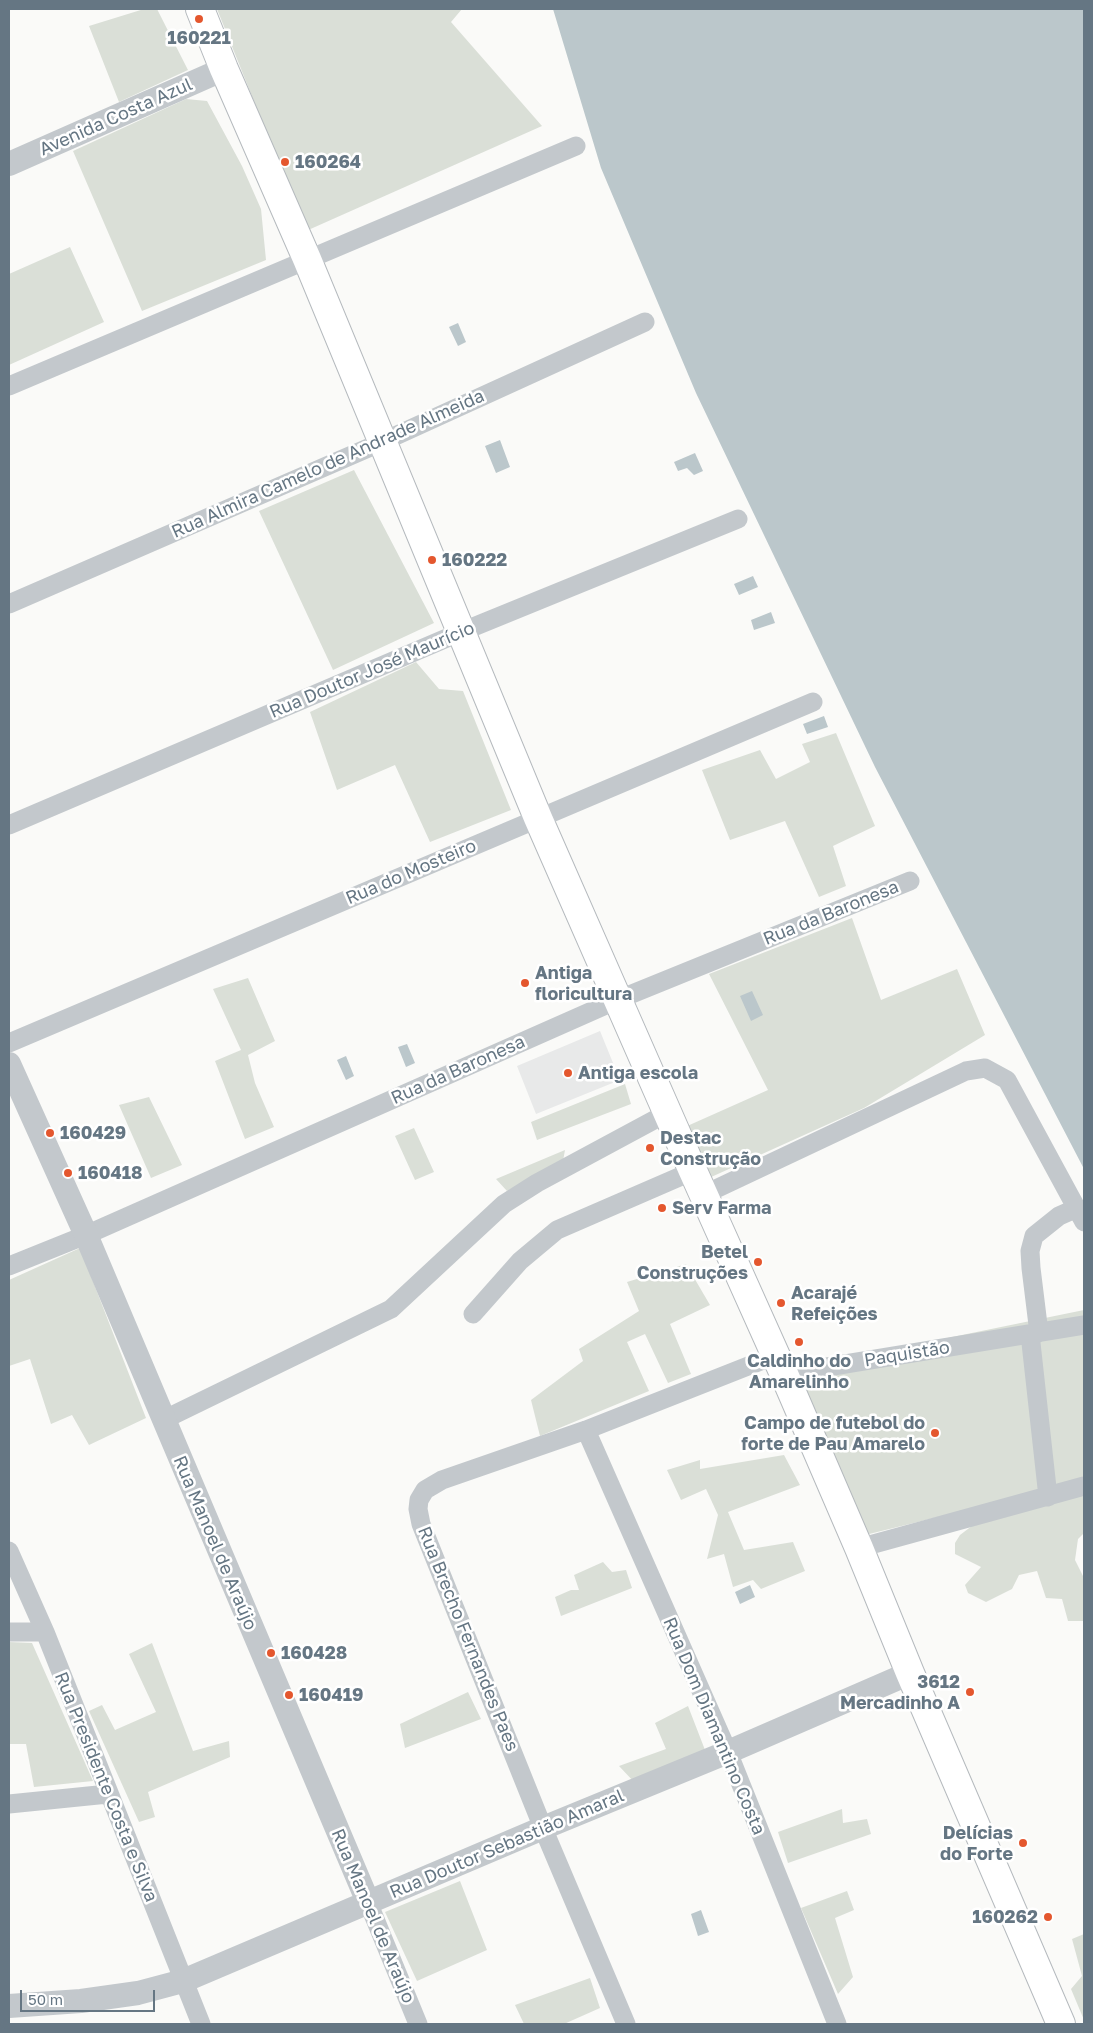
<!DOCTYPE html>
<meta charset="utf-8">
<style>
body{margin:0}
#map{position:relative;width:1093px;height:2033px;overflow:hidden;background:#fafaf8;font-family:"Golos Text",sans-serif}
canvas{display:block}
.frame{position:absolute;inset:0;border:10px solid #657683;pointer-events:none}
.scale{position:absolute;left:20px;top:1990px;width:135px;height:22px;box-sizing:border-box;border:2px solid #657683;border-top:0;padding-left:6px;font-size:15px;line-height:18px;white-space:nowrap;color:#657683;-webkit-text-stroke:4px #fff;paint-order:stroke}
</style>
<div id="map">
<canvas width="1093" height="2033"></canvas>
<div class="frame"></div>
<div class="scale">50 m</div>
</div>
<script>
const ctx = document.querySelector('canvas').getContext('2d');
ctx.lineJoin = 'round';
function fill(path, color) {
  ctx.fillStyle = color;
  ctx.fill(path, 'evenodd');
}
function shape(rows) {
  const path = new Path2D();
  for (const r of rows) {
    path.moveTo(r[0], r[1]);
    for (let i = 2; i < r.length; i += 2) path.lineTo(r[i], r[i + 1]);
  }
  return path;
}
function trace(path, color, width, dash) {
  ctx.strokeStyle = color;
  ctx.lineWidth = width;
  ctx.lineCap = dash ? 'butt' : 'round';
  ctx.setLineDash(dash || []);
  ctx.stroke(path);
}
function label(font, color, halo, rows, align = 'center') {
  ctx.font = font + ' "Golos Text",sans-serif';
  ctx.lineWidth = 5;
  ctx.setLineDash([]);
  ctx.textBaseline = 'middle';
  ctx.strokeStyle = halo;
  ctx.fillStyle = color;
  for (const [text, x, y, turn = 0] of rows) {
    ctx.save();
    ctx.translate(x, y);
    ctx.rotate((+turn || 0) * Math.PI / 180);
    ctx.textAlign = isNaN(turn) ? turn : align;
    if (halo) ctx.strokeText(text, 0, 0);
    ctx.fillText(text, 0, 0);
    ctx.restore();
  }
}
fill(shape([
 [600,1031,620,1080,536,1114,517,1066]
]), '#e8e9e9');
fill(shape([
 [144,9,157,9,188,70,119,102,89,26],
 [217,9,462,9,451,22,542,126,306,231],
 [186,99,207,101,242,166,261,209,266,260,142,311,73,151],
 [70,247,104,322,9,365,9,274],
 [354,470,434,623,333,670,259,511],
 [416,662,439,689,463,691,511,810,430,842,395,765,337,790,310,712],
 [836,733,875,826,833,846,846,886,819,897,785,821,730,840,702,770,760,750,776,779,810,762,802,744],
 [852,918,881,1000,957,969,985,1035,864,1108,709,1178,685,1127,768,1090,709,974],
 [248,978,275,1041,248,1055,255,1083,274,1127,245,1139,215,1061,241,1050,213,989],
 [625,1084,631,1104,537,1140,531,1122],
 [149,1097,182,1165,151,1178,119,1105],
 [414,1128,434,1172,415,1180,395,1136],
 [565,1150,563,1161,507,1191,496,1179],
 [80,1248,146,1418,89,1445,72,1415,51,1424,30,1359,9,1366,9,1280],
 [686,1264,710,1305,670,1324,691,1374,668,1383,645,1334,627,1342,649,1391,540,1436,531,1400,583,1361,579,1349,639,1311,627,1282],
 [1084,1310,1084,1481,861,1536,791,1370],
 [784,1455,800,1485,728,1512,744,1550,793,1542,805,1571,761,1589,753,1580,733,1587,724,1554,707,1559,718,1515,706,1489,681,1500,667,1470,700,1460,700,1469],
 [1084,1489,1084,1533,1078,1539,1075,1560,1084,1578,1084,1621,1068,1621,1062,1599,1046,1598,1037,1571,1019,1575,1012,1589,986,1602,968,1593,965,1585,981,1567,955,1554,955,1543,960,1535,981,1519],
 [603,1562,612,1572,626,1570,632,1588,561,1616,555,1597,571,1590,579,1590,574,1575],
 [9,1642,32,1643,93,1781,34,1787,26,1744,9,1744],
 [152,1643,193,1751,229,1741,230,1757,148,1792,155,1817,139,1822,89,1711,102,1705,115,1730,156,1712,129,1654],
 [468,1692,481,1719,405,1748,400,1724],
 [688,1706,705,1750,635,1783,619,1766,666,1749,655,1723],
 [842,1809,843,1823,867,1819,871,1834,788,1863,778,1832],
 [460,1881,487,1950,417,1981,385,1912],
 [847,1891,854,1910,835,1918,853,1977,838,1994,801,1908],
 [1084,1934,1084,2020,1071,1989,1082,1976,1072,1939],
 [590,1978,600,2008,564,2024,524,2024,515,2005]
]), '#dadfd7');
fill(shape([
 [553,9,1084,9,1084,1169,875,767,696,393,601,168],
 [458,323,466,342,458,346,449,327],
 [500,440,510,467,496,473,485,446],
 [695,453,703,471,694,475,687,468,678,471,674,462],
 [753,576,758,587,739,595,734,584],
 [771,612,775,623,754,630,751,620],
 [824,716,828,727,807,734,803,724],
 [752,991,763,1015,751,1021,740,996],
 [407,1044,415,1063,406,1067,398,1047],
 [346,1056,354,1076,346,1080,337,1060],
 [750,1585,755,1597,740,1604,735,1592],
 [701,1910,709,1932,698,1936,691,1914]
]), '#bbc7cb');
const primary = shape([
 [200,9,224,69,307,259,538,818,693,1171,784,1374,859,1548,910,1673,1061,2024]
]);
trace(primary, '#b5babe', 30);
trace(shape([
 [9,386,576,146],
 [9,604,382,442,645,322],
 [9,825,461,632,738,519],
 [9,1043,813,702],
 [703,1195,966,1071,985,1068,1007,1080,1084,1222],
 [9,1266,86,1235,617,1000,910,881],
 [473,1314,520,1261,557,1230,693,1171],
 [1039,1333,1031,1268,1030,1251,1034,1236,1059,1216,1077,1208],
 [1030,1334,1048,1497],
 [784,1374,1084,1325],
 [163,1420,391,1309,504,1204,537,1183,667,1113],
 [586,1430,728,1752,837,2024],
 [859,1548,1084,1486],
 [9,1551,45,1632,201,2024],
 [9,1632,45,1632],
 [9,1804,108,1794],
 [368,1902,418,2024],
 [626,2024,543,1828,421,1524,418,1509,419,1500,425,1490,442,1480,586,1430,776,1355]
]), '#c3c8cc', 19);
trace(shape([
 [9,164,224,69],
 [9,1064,86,1235,368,1902],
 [9,2006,81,2001,138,1993,183,1981,543,1828,728,1752,910,1673]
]), '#c3c8cc', 24);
trace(primary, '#fff', 28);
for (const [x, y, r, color] of [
 [199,19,5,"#e4572e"],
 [285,162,5,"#e4572e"],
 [432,560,5,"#e4572e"],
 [525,983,5,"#e4572e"],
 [568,1073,5,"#e4572e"],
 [50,1133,5,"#e4572e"],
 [650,1148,5,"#e4572e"],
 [68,1173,5,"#e4572e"],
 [662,1208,5,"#e4572e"],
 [758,1262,5,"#e4572e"],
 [781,1303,5,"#e4572e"],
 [799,1342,5,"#e4572e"],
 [935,1433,5,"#e4572e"],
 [271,1653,5,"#e4572e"],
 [970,1692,5,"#e4572e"],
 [289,1695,5,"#e4572e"],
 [1023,1843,5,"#e4572e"],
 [1048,1917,5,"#e4572e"]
]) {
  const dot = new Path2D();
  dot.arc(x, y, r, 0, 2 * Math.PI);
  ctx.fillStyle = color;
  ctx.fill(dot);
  trace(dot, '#fff', 2);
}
label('bold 18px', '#657683', '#fff', [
 ["160221",199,38,"center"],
 ["160264",295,162],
 ["160222",442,560],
 ["Antiga",535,973],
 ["floricultura",535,994],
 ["Antiga escola",578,1073],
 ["160429",60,1133],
 ["Destac",660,1138],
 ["Construção",660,1159],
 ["160418",78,1173],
 ["Serv Farma",672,1208],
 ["Betel",748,1252,"right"],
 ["Construções",748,1273,"right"],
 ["Acarajé",791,1293],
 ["Refeições",791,1314],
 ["Caldinho do",799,1361,"center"],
 ["Amarelinho",799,1382,"center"],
 ["Campo de futebol do",925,1423,"right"],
 ["forte de Pau Amarelo",925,1444,"right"],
 ["160428",281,1653],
 ["3612",960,1682,"right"],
 ["Mercadinho A",960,1703,"right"],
 ["160419",299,1695],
 ["Delícias",1013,1833,"right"],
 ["do Forte",1013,1854,"right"],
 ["160262",1038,1917,"right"]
], 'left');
label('18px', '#657683', '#fff', [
 ["Avenida Costa Azul",116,117,-24],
 ["Rua Almira Camelo de Andrade Almeida",328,464,-24],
 ["Rua Doutor José Maurício",372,670,-23],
 ["Rua do Mosteiro",411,872,-23],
 ["Rua da Baronesa",831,913,-22],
 ["Rua da Baronesa",458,1070,-24],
 ["Paquistão",907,1354,-9],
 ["Rua Manoel de Araújo",215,1543,67],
 ["Rua Brecho Fernandes Paes",468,1639,68],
 ["Rua Dom Diamantino Costa",714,1726,67],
 ["Rua Presidente Costa e Silva",106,1787,68],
 ["Rua Doutor Sebastião Amaral",507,1844,-23],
 ["Rua Manoel de Araújo",373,1916,67]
]);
</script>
